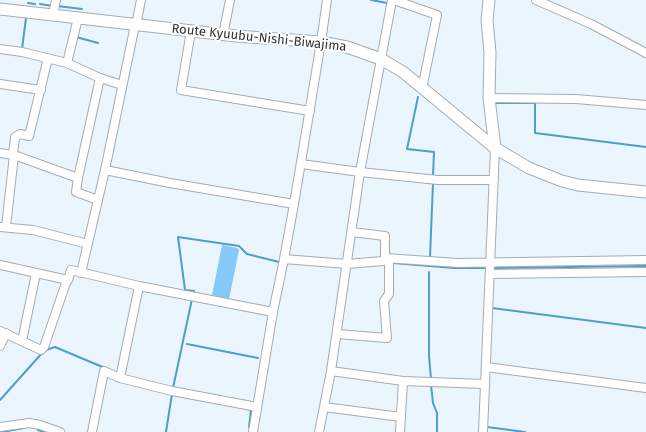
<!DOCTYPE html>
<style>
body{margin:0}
canvas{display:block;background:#ebf5fd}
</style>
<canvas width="646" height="432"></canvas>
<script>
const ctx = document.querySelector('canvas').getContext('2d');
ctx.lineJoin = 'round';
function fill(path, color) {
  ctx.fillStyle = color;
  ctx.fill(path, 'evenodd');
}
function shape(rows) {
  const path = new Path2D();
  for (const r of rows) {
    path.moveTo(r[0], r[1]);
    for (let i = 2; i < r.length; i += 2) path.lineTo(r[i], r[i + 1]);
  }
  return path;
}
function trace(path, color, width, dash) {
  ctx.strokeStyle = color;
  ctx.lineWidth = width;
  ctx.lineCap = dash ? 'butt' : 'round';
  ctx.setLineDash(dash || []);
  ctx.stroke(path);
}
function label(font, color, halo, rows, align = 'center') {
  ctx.font = font + ' "Fira Sans",sans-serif';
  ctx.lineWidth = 4;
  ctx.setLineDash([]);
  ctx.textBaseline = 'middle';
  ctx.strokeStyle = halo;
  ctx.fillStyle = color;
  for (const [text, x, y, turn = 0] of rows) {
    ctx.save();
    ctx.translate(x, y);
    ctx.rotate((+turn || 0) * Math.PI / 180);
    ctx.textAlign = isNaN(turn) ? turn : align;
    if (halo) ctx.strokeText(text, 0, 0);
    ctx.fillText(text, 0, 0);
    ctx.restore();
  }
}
fill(shape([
 [222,245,237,248,239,250,229,299,212,295]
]), '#84c9f8');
trace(shape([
 [371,0,387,3],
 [28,3,35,4],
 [40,4,53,6],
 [57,6,82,9],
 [76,37,98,43],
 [21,49,22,49,26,18],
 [418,97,407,149,434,152,433,176],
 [495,103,535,103,535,133,646,147],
 [430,257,433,183],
 [393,263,454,268,486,268],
 [494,268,646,266],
 [429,272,429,356,431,379],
 [193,293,194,291,185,290,178,237,239,246,247,254,279,262],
 [492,308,646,328],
 [187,344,258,358],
 [46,350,55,347,105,368],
 [431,385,433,403,437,413,437,432],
 [173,388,192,299],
 [0,400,43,352],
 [248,409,251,410,249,427],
 [487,427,525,432],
 [38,430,44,432],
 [2,432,24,428],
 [166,432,172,394]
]), '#4f9dd0', 2);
const minor = shape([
 [394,0,437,15,422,89],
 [536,0,591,24,646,53],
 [53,15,56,0],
 [136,25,141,0],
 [191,31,181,90,310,111],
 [223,35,230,0],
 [0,49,22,52,67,63,100,78,122,85],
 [67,63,78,18],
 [0,84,41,90],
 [489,98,576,99,646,105],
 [0,153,14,155,78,178,76,192,98,200],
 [13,155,15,137,20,134,29,136,48,58],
 [301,164,360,172,438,180,494,180],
 [105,170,170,183,294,204],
 [78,178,100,78],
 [0,227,33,230,88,244],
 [6,227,14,155],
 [352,232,385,236,385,258,458,263,646,260],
 [284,259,347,264,383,261,385,258],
 [0,265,68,280,71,270,139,286,273,312],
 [81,273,105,170,135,25],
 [490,274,646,272],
 [0,331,41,350,44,347,67,280],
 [337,334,387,338,384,301,389,294,389,258],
 [22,341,36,273],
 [0,346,6,333],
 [486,367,646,388],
 [331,371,403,381,485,384],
 [120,378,139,286],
 [324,407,401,417],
 [0,427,29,423,40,425,60,432],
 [92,432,104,371,120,378,172,391,257,407],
 [253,432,273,312,284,259,294,204,321,42,327,0],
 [319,432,331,371,360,172,392,0],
 [400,432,403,381],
 [483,432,495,148]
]);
const major = shape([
 [489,0,487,21,490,52,489,98,495,148],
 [0,9,236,36,321,42,347,47,381,59,403,72,495,148,529,168,562,181,578,185,646,192]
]);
trace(minor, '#a3acb3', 10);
trace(major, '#a3acb3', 13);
trace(minor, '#fff', 8);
trace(major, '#fff', 11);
label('13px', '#2f3336', '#fff', [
 ["Route Kyuubu-Nishi-Biwajima",259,38,6]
]);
</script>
